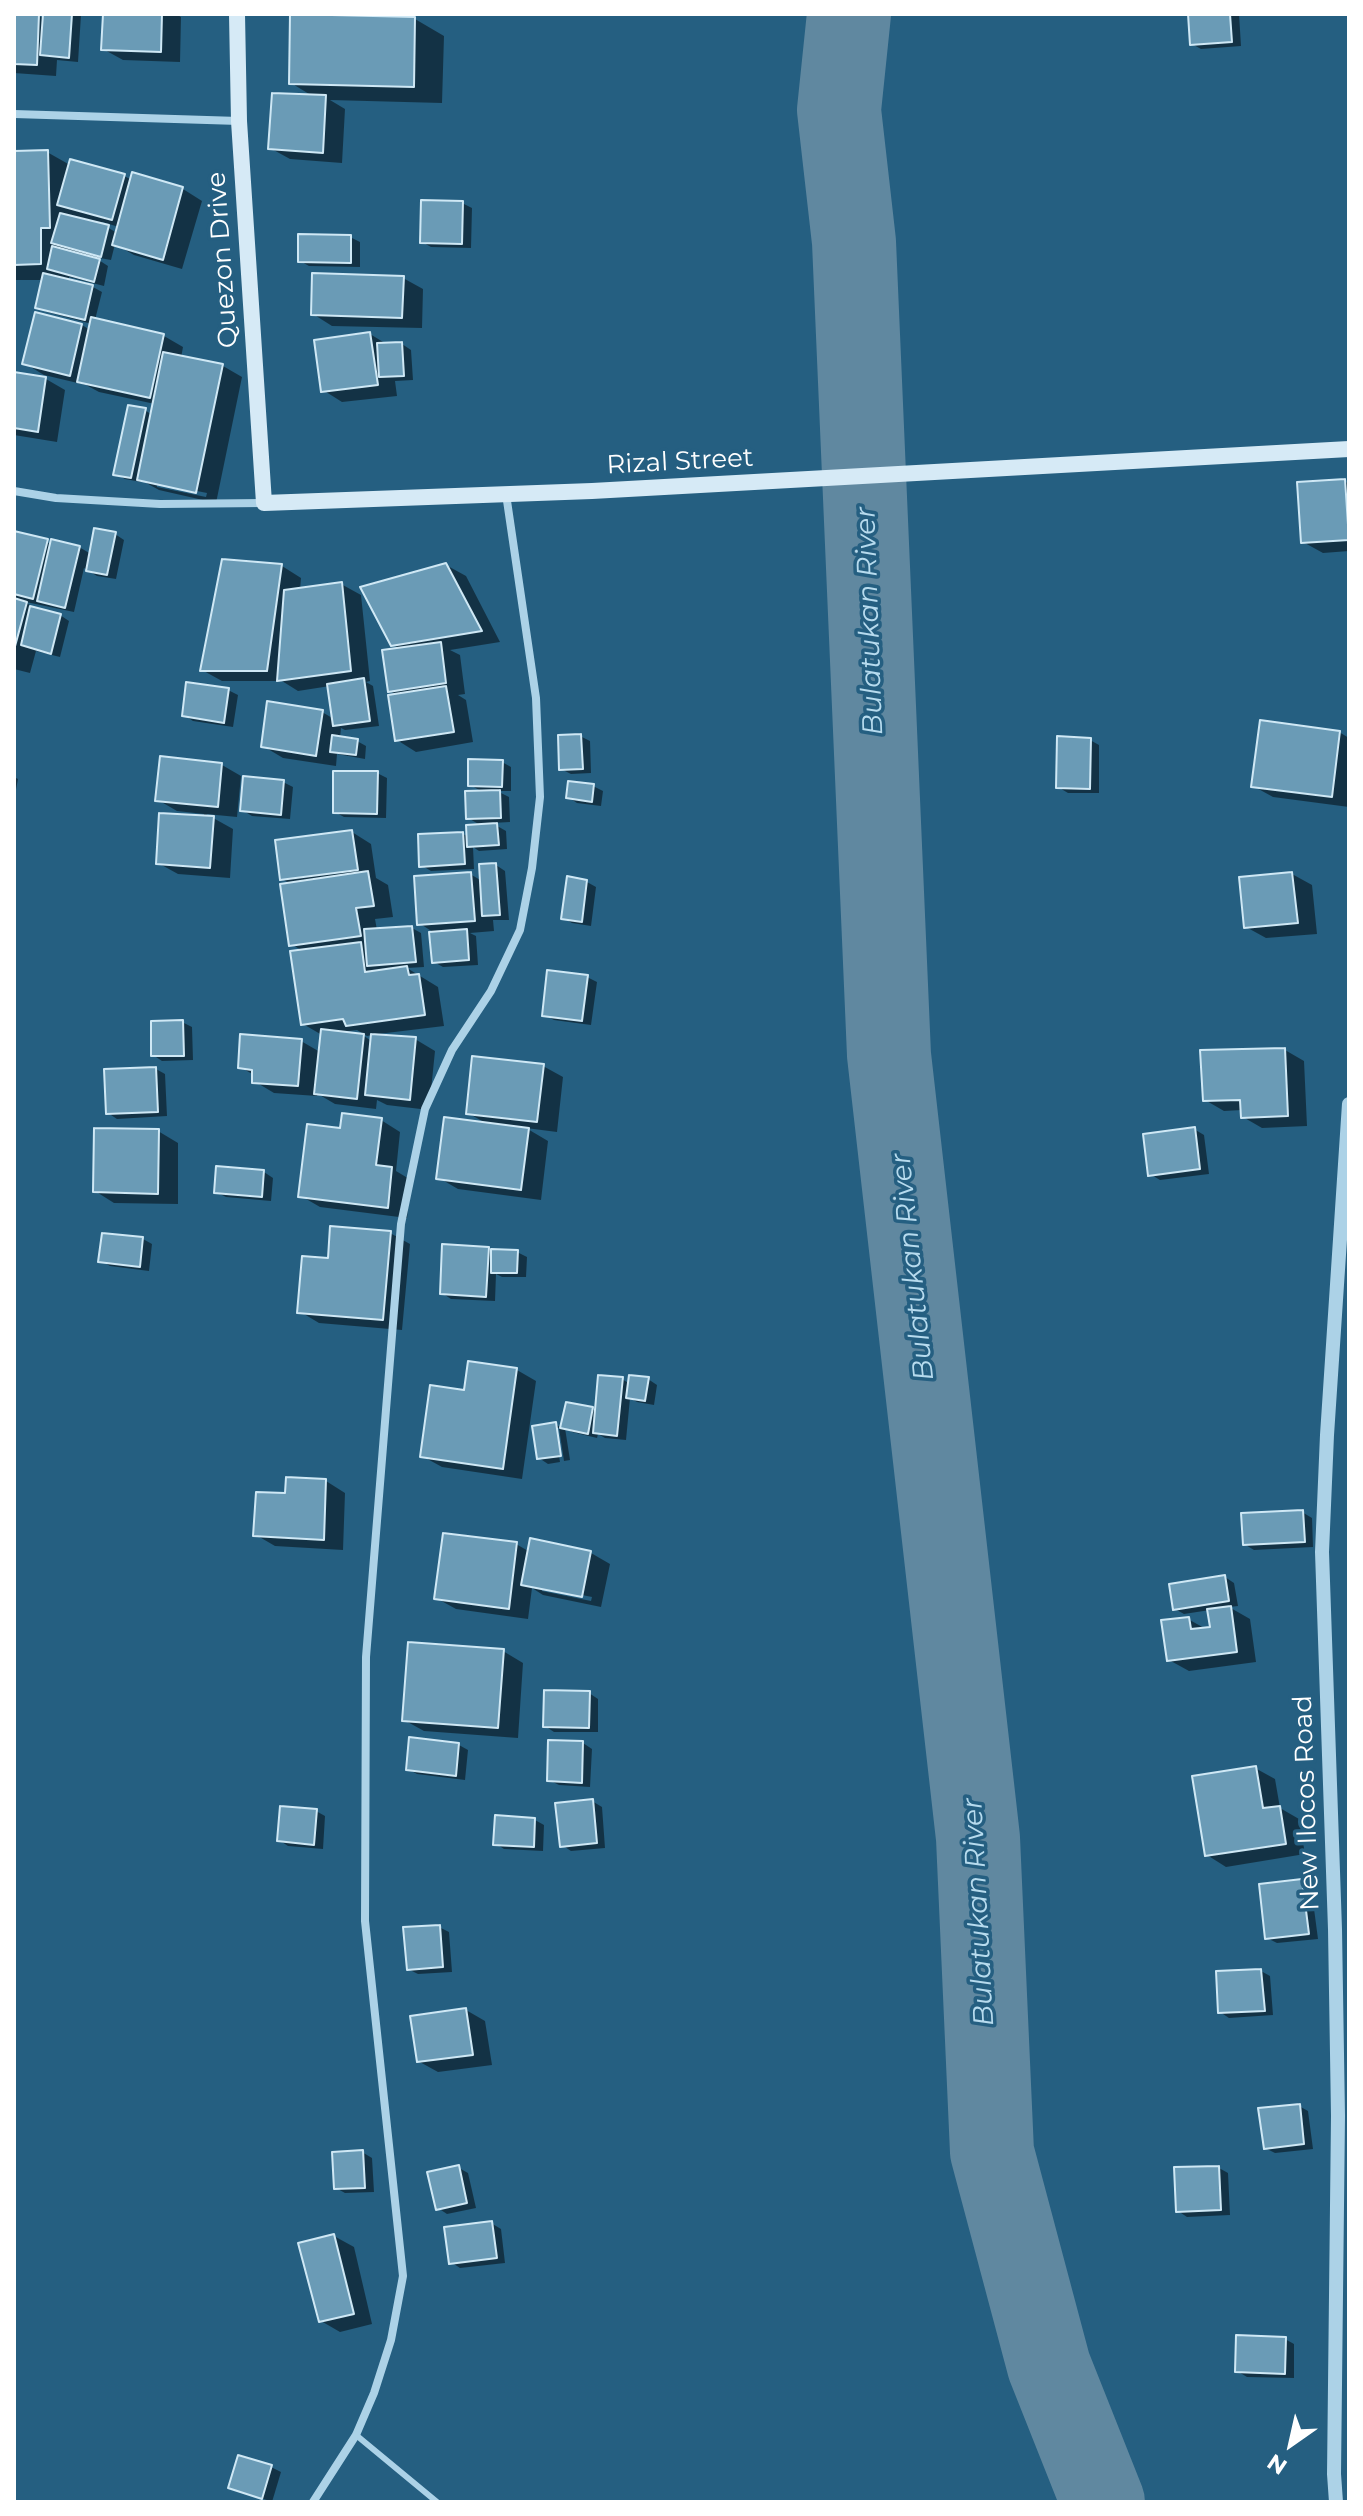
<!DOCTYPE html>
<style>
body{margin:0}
#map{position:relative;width:1363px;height:2516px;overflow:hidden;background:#255f81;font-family:Montserrat,sans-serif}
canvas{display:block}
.frame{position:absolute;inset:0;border:16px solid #fff;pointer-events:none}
.north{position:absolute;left:1251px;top:2404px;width:80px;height:80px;-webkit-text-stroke:6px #255f81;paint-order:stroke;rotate:214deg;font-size:22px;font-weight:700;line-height:32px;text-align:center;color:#fff}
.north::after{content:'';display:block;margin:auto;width:28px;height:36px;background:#fff;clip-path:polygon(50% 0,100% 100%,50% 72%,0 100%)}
</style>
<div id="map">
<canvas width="1363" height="2516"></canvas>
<div class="frame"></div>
<div class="north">N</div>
</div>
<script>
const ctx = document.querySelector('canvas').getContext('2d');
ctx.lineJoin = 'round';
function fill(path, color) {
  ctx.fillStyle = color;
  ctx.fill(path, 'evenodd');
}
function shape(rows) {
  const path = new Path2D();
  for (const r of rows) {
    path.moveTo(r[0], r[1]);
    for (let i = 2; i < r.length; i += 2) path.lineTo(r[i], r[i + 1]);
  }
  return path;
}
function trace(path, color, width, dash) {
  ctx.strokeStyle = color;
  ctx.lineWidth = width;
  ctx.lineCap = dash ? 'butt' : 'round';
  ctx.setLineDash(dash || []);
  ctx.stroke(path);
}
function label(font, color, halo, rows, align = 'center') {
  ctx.font = font + ' Montserrat,sans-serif';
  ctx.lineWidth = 7;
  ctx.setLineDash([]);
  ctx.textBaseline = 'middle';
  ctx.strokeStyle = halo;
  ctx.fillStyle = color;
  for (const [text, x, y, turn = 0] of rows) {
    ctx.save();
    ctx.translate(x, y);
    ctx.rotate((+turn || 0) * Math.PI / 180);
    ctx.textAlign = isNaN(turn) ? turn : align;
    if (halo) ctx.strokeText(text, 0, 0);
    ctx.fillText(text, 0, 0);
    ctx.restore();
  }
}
fill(shape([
 [14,14,39,16,45,19,45,14,81,15,78,62,57,60,56,76,14,73],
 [105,14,176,14,181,17,180,62,123,60,103,49],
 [292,14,364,14,364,18,415,19,444,36,442,103,330,100,345,109,342,163,290,159,270,148,314,97,291,83],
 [1190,14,1239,14,1241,46,1201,49,1192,44],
 [47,152,70,165,124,176,132,180,133,175,183,189,202,201,182,269,134,255,115,244,111,260,94,257,108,266,104,286,69,277,69,281,93,287,102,292,95,320,164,336,183,347,181,358,223,366,242,377,216,503,159,490,141,480,141,482,125,479,116,474,145,410,152,415,155,404,99,392,86,385,44,375,24,363,82,325,90,330,92,324,47,312,37,307,44,280,14,280,14,153],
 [102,222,119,227,117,233,102,224],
 [157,483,207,493,206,497,157,487],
 [462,203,472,208,471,248,431,247,422,242],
 [350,237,360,242,360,267,309,266,300,261],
 [403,278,423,289,422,328,332,326,313,314],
 [370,334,388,345,402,344,411,350,413,380,395,381,397,396,342,402,323,390],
 [14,374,46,379,65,390,57,442,14,435],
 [1344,481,1349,484,1349,551,1323,553,1303,542],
 [14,533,52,544,79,547,91,554,115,534,124,540,116,579,97,576,84,568,74,612,26,602,36,610,60,615,69,621,60,657,36,651,30,673,14,669],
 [224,561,282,566,301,578,300,590,341,584,361,595,370,681,366,682,373,686,379,726,345,730,341,728,340,738,357,741,366,746,365,759,337,754,336,766,283,758,263,746,322,712,334,719,330,686,298,691,282,681,222,681,202,670],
 [446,565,466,576,500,642,450,650,460,655,465,694,458,695,466,700,473,742,416,752,397,740,399,696,390,691,401,649,393,645],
 [228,690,238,695,233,727,193,721,184,715],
 [1339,732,1349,738,1349,807,1273,797,1253,786],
 [580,736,590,741,591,773,571,774,561,769],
 [1090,740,1099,745,1099,793,1068,793,1058,787],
 [502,762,511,767,511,791,497,791,509,797,510,822,492,823,506,831,507,849,479,851,473,847,474,869,431,871,421,865,463,834,469,837,482,826,468,818,483,792,470,785],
 [222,765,241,776,237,817,206,814,233,829,230,878,178,874,158,863,204,817,204,814,177,811,158,800],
 [377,773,387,778,386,818,344,817,335,812],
 [14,777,18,779,14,800],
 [283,782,293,787,290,819,252,816,242,810],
 [593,786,603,791,601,806,577,803,568,797],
 [352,832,371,844,376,878,388,885,393,917,375,919,377,930,412,928,421,933,424,967,407,968,438,987,444,1026,378,1034,415,1039,435,1051,429,1110,387,1105,377,1100,376,1109,335,1104,318,1094,317,1096,274,1093,254,1081,254,1075,240,1067,301,1041,320,1052,322,1035,303,1024,303,951,291,944,291,884,282,879],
 [357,1030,367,1036,373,1035,373,1042,364,1036,341,1032],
 [496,865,505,871,509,920,493,920,494,931,470,933,476,936,478,965,443,967,434,962,436,934,419,923,470,874,482,881],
 [1292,874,1312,885,1317,934,1266,938,1246,927],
 [587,882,596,887,591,926,572,923,563,918],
 [587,977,597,982,591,1025,554,1020,544,1015],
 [182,1022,192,1027,193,1060,162,1061,153,1055],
 [1285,1050,1304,1061,1307,1126,1262,1128,1243,1117,1242,1110,1224,1111,1205,1100],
 [543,1066,563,1077,557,1132,526,1128,548,1141,541,1200,458,1189,439,1178,489,1125,468,1113],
 [156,1069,165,1074,167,1116,117,1119,108,1113],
 [381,1120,400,1132,396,1171,411,1180,407,1218,320,1207,301,1196,342,1130],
 [1194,1129,1204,1135,1209,1174,1160,1180,1150,1174],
 [158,1131,178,1143,178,1204,114,1203,95,1191],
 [264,1172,273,1178,271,1201,226,1197,216,1192],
 [390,1233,410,1244,402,1330,319,1323,299,1311,329,1260],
 [143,1239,152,1244,149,1271,110,1266,101,1261],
 [488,1249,492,1251,517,1252,527,1257,526,1277,502,1277,496,1274,495,1301,451,1299,442,1293],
 [517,1370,536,1381,522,1479,442,1467,422,1456,466,1393],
 [622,1379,630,1384,648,1379,657,1385,654,1405,637,1402,630,1398,626,1440,605,1438,598,1434,597,1438,572,1432,565,1428,570,1460,564,1461,559,1428,555,1428,560,1462,548,1464,539,1458,555,1424,562,1428,592,1409,597,1412],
 [326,1481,345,1493,343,1550,275,1546,256,1535,287,1496],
 [1302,1512,1312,1518,1313,1547,1254,1550,1244,1544],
 [532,1540,591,1553,610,1564,601,1607,543,1595,532,1588,528,1619,456,1609,436,1598,516,1544,530,1552],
 [542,1587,592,1597,591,1601,542,1591],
 [1225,1577,1234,1583,1238,1606,1229,1607,1250,1619,1256,1662,1189,1671,1169,1660,1188,1619,1206,1629,1212,1628,1210,1610,1184,1614,1175,1609],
 [503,1651,523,1663,518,1738,424,1731,404,1720],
 [589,1693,598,1699,598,1732,554,1732,545,1726],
 [583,1743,592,1749,590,1787,559,1785,549,1780],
 [459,1745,468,1750,465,1780,417,1774,408,1769],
 [1255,1768,1275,1779,1280,1808,1299,1819,1305,1854,1226,1867,1207,1855],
 [592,1801,602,1807,605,1848,571,1851,562,1845],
 [316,1811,325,1816,323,1849,288,1846,279,1840],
 [535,1820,544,1825,543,1851,504,1849,495,1843],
 [1302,1881,1311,1886,1318,1939,1277,1943,1267,1938],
 [439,1927,449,1932,452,1972,418,1974,408,1969],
 [1261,1971,1270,1976,1273,2015,1229,2018,1220,2012],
 [466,2010,485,2021,492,2065,438,2072,418,2061],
 [1299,2106,1308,2111,1313,2149,1275,2153,1265,2148],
 [362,2152,372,2158,374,2192,345,2193,336,2188],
 [459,2168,468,2173,476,2208,447,2214,438,2208],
 [1219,2168,1228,2173,1230,2215,1187,2217,1178,2211],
 [491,2223,501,2229,505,2263,460,2268,451,2262],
 [334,2236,354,2247,372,2324,340,2332,321,2321],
 [1285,2339,1294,2344,1294,2378,1247,2377,1237,2371],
 [271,2467,281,2472,272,2502,231,2487]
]), '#0007');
trace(shape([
 [849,14,839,110,854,242,889,1055,978,1838,992,2152,1049,2366,1103,2502]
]), '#6088a0', 84);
const building = shape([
 [14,14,39,14,37,65,14,64,14,14],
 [43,14,72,14,69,58,40,55,43,14],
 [103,14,162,14,161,52,101,50,103,14],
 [290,14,415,17,414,87,289,84,290,14],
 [1188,14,1230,14,1232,42,1190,45,1188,14],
 [272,93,326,95,323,153,268,149,272,93],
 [48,150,50,228,41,228,41,264,14,265,14,151,48,150],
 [70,159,125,174,112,220,57,205,70,159],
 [132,172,183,187,163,260,112,245,132,172],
 [421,200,463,201,462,244,420,243,421,200],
 [60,213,109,225,101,257,51,243,60,213],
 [298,234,351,235,351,263,298,262,298,234],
 [52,246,100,259,94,282,47,269,52,246],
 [43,273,93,285,85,320,35,308,43,273],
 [312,273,404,276,402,318,311,315,312,273],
 [35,312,82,324,70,376,22,364,35,312],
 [91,317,164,334,150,398,77,382,91,317],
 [370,332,378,385,321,392,314,340,370,332],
 [402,342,404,376,379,377,377,343,402,342],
 [163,352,223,364,196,493,137,480,163,352],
 [14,372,46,377,38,432,14,428,14,372],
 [128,405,146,408,131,478,113,475,128,405],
 [1345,479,1349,540,1301,543,1297,482,1345,479],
 [94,528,116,532,107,575,86,571,94,528],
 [14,531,48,539,33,599,14,594,14,531],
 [51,539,80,546,65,608,37,601,51,539],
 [222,559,282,564,267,671,200,671,222,559],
 [446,563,482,631,391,646,360,587,446,563],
 [342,582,351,671,277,681,284,590,342,582],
 [14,598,27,602,14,650,14,598],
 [30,606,61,614,51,654,21,645,30,606],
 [441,642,446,683,388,692,382,650,441,642],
 [364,678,370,721,333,726,327,684,364,678],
 [186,682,229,688,224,723,182,716,186,682],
 [446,686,454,732,395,741,388,695,446,686],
 [267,701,323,710,316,756,261,747,267,701],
 [1260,720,1340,731,1332,797,1251,787,1260,720],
 [581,734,583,769,559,770,558,735,581,734],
 [332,735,358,739,356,755,330,752,332,735],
 [1057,736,1091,738,1090,789,1056,788,1057,736],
 [160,756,222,763,218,807,155,801,160,756],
 [468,759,503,760,502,787,468,786,468,759],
 [333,771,378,771,377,814,333,813,333,771],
 [243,776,284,780,281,815,240,811,243,776],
 [568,781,594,784,592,802,566,798,568,781],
 [500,790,501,818,466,819,465,791,500,790],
 [159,813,214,816,210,868,156,864,159,813],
 [497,823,499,845,467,847,466,825,497,823],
 [352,830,358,870,280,880,275,840,352,830],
 [463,832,465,864,419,867,418,834,463,832],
 [496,863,500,915,482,916,479,864,496,863],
 [368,871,374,906,356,908,361,936,289,946,280,884,368,871],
 [471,872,475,921,417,925,414,876,471,872],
 [1292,872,1298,923,1244,928,1239,877,1292,872],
 [567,876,587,880,582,922,561,919,567,876],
 [412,926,416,962,367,966,364,929,412,926],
 [467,929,469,960,432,963,429,932,467,929],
 [361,942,365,972,407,966,409,975,419,974,425,1015,346,1026,343,1019,301,1025,290,951,361,942],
 [547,970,588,975,582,1021,542,1016,547,970],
 [183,1020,184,1056,151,1056,151,1021,183,1020],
 [321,1029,364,1034,357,1099,314,1094,321,1029],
 [240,1034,302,1039,298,1086,252,1083,252,1070,238,1068,240,1034],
 [371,1034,416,1037,410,1100,365,1095,371,1034],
 [1285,1048,1288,1116,1241,1118,1240,1100,1203,1101,1200,1050,1285,1048],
 [472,1056,544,1064,537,1122,466,1114,472,1056],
 [156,1067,158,1112,106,1114,104,1069,156,1067],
 [342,1113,382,1118,376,1165,392,1167,388,1208,298,1197,307,1124,340,1128,342,1113],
 [444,1117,529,1128,521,1190,436,1179,444,1117],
 [1195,1127,1200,1169,1148,1176,1143,1134,1195,1127],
 [94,1128,159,1129,158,1194,93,1192,94,1128],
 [216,1166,264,1170,262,1197,214,1193,216,1166],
 [330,1226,391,1231,383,1320,297,1313,302,1256,328,1258,330,1226],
 [102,1233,143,1237,140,1267,98,1262,102,1233],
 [442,1244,489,1247,486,1297,440,1294,442,1244],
 [491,1249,518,1250,517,1273,491,1273,491,1249],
 [468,1361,517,1368,503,1469,420,1457,430,1385,464,1390,468,1361],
 [598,1375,623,1377,617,1436,593,1433,598,1375],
 [629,1375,649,1377,645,1401,626,1398,629,1375],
 [566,1402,593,1407,588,1434,560,1428,566,1402],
 [556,1422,561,1456,537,1459,532,1426,556,1422],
 [286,1477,326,1479,324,1540,253,1536,256,1492,285,1493,286,1477],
 [1303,1510,1305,1542,1243,1545,1241,1513,1303,1510],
 [443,1533,517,1542,509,1609,434,1599,443,1533],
 [530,1538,591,1551,582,1597,521,1585,530,1538],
 [1225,1575,1229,1601,1173,1610,1169,1584,1225,1575],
 [1231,1606,1237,1652,1167,1661,1161,1620,1189,1617,1191,1629,1210,1627,1207,1609,1231,1606],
 [408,1642,504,1649,498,1728,402,1721,408,1642],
 [544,1690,590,1691,589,1728,543,1727,544,1690],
 [409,1737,459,1743,456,1776,406,1770,409,1737],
 [548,1740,583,1741,582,1783,547,1781,548,1740],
 [1256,1766,1263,1808,1280,1806,1286,1844,1205,1856,1192,1776,1256,1766],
 [593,1799,597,1843,560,1847,555,1803,593,1799],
 [280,1806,317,1809,314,1845,277,1841,280,1806],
 [495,1815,535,1818,534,1847,493,1845,495,1815],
 [1302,1879,1309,1934,1265,1939,1259,1884,1302,1879],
 [440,1925,443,1967,407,1970,403,1927,440,1925],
 [1261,1969,1265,2011,1218,2013,1216,1971,1261,1969],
 [466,2008,473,2055,417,2062,410,2016,466,2008],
 [1300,2104,1304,2144,1264,2149,1258,2108,1300,2104],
 [363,2150,365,2188,334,2189,332,2152,363,2150],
 [459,2165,467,2203,436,2210,427,2172,459,2165],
 [1219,2166,1221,2210,1176,2212,1174,2167,1219,2166],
 [492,2221,497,2258,449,2264,444,2227,492,2221],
 [334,2234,354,2314,319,2322,298,2243,334,2234],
 [1236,2335,1286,2337,1285,2374,1235,2372,1236,2335],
 [238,2455,272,2465,262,2499,228,2488,238,2455]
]);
fill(building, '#6a9bb6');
trace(building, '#cfe8f5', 2);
trace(shape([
 [356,2435,437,2502]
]), '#acd2e7', 6);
trace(shape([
 [14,114,239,121],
 [14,491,56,498,160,504,264,503],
 [313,2502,356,2435,374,2393,391,2340,403,2276,365,1921,366,1657,401,1224,425,1109,452,1050,491,991,520,930,532,868,540,797,536,698,506,494]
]), '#acd2e7', 8);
trace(shape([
 [1336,2502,1334,2474,1338,2116,1335,1929,1322,1552,1327,1435,1349,1104]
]), '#acd2e7', 14);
trace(shape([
 [237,14,239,121,264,503,592,491,1349,449]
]), '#d6eaf6', 16);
label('26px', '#fff', '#255f81', [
 ["Quezon Drive",223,260,-94],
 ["Rizal Street",680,462,-3],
 ["New Ilocos Road",1307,1803,-92]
]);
label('italic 28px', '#b7dbee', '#255f81', [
 ["Bulatukan River",870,621,-92],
 ["Bulatukan River",913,1267,-96],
 ["Bulatukan River",979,1912,-93]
]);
</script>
